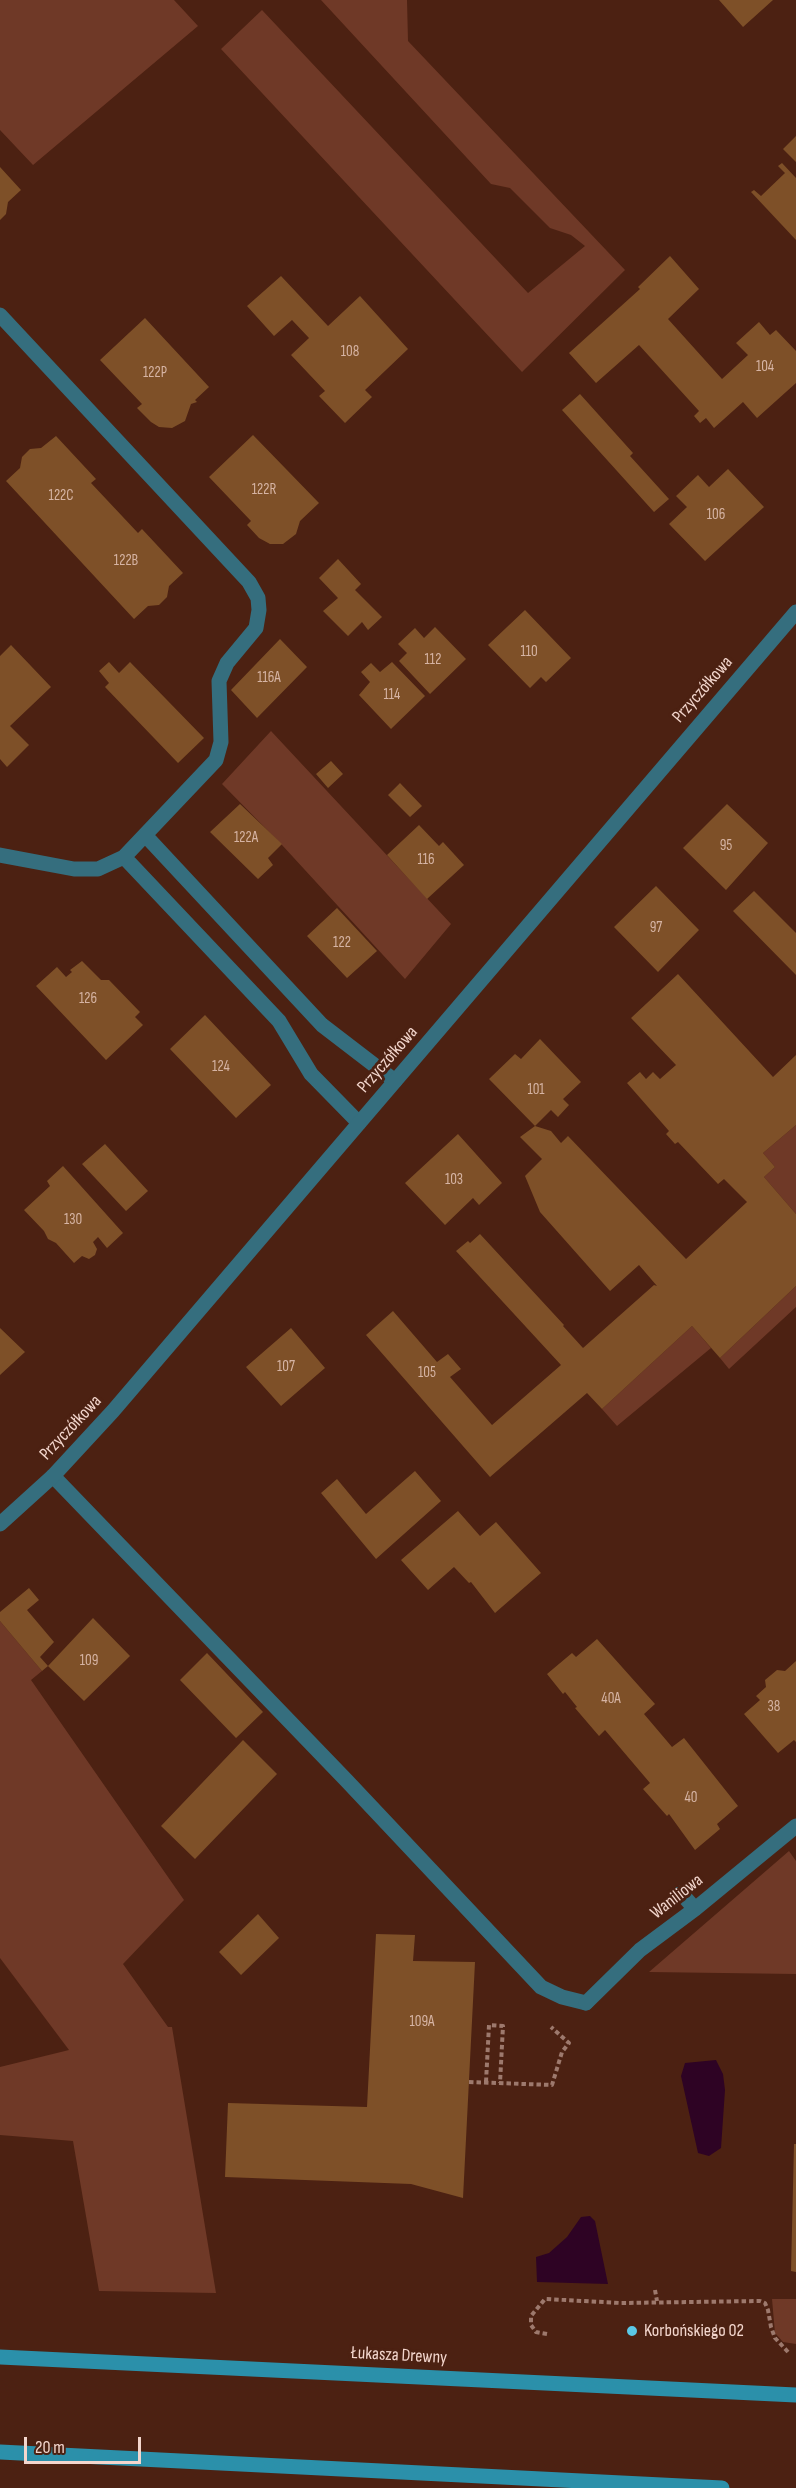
<!DOCTYPE html>
<meta charset="utf-8">
<style>
body{margin:0}
#map{position:relative;width:796px;height:2488px;overflow:hidden;background:#4c2112;font-family:"Sofia Sans Condensed",sans-serif}
canvas{display:block}
.scale{position:absolute;left:24px;top:2437px;width:117px;height:27px;box-sizing:border-box;border:3px solid #f3d6cd;border-top:0;padding-left:8px;font-size:18px;line-height:21px;white-space:nowrap;color:#f3d6cd;-webkit-text-stroke:4px #4c2112;paint-order:stroke}
</style>
<div id="map">
<canvas width="796" height="2488"></canvas>
<div class="scale">20 m</div>
</div>
<script>
const ctx = document.querySelector('canvas').getContext('2d');
ctx.lineJoin = 'round';
function fill(path, color) {
  ctx.fillStyle = color;
  ctx.fill(path, 'evenodd');
}
function shape(rows) {
  const path = new Path2D();
  for (const r of rows) {
    path.moveTo(r[0], r[1]);
    for (let i = 2; i < r.length; i += 2) path.lineTo(r[i], r[i + 1]);
  }
  return path;
}
function trace(path, color, width, dash) {
  ctx.strokeStyle = color;
  ctx.lineWidth = width;
  ctx.lineCap = dash ? 'butt' : 'round';
  ctx.setLineDash(dash || []);
  ctx.stroke(path);
}
function label(font, color, halo, rows, align = 'center') {
  ctx.font = font + ' "Sofia Sans Condensed",sans-serif';
  ctx.lineWidth = 6;
  ctx.setLineDash([]);
  ctx.textBaseline = 'middle';
  ctx.strokeStyle = halo;
  ctx.fillStyle = color;
  for (const [text, x, y, turn = 0] of rows) {
    ctx.save();
    ctx.translate(x, y);
    ctx.rotate((+turn || 0) * Math.PI / 180);
    ctx.textAlign = isNaN(turn) ? turn : align;
    if (halo) ctx.strokeText(text, 0, 0);
    ctx.fillText(text, 0, 0);
    ctx.restore();
  }
}
fill(shape([
 [0,0,174,0,198,26,33,165,0,130],
 [321,0,407,0,408,41,625,270,522,372,221,49,262,10,528,293,585,246,571,235,550,228,510,188,491,184],
 [271,731,451,924,405,979,282,845,222,784],
 [796,1125,796,1214,764,1177,775,1167,763,1153],
 [796,1286,796,1307,729,1369,720,1358],
 [692,1326,711,1348,617,1426,602,1409],
 [0,1621,42,1671,31,1680,184,1900,123,1964,168,2027,172,2027,216,2293,99,2291,73,2141,0,2135,0,2067,69,2050,0,1958],
 [789,1851,796,1861,796,1974,649,1972],
 [772,2299,796,2299,796,2344,783,2342,775,2333]
]), '#6f3927');
fill(shape([
 [716,2060,723,2074,725,2090,721,2148,709,2156,698,2153,681,2076,685,2063],
 [590,2216,595,2221,608,2284,537,2282,536,2257,549,2253,567,2237,581,2217]
]), '#2e0324');
fill(shape([
 [719,0,773,0,743,27],
 [796,136,796,162,783,149],
 [782,163,796,178,796,240,751,192,754,190,761,196,785,173,778,166],
 [0,167,21,190,8,202,6,214,0,220],
 [670,256,699,289,668,319,722,379,748,355,736,343,759,322,770,335,776,330,796,351,796,383,757,418,743,402,714,428,706,418,700,423,694,416,699,411,639,345,596,383,569,353,640,289,638,287],
 [281,276,328,326,360,296,408,349,365,390,372,397,345,423,319,396,325,391,291,355,309,338,292,320,274,336,247,306],
 [145,318,209,387,195,400,197,402,191,404,185,421,172,428,159,427,151,422,137,408,142,404,100,360],
 [580,394,633,453,630,456,669,499,654,512,562,410],
 [253,435,319,503,300,521,296,534,283,544,270,544,259,538,247,525,251,521,209,477],
 [56,436,96,479,91,483,138,533,142,529,183,573,169,586,167,597,159,605,148,606,134,619,6,481,20,468,22,457,30,449,41,448],
 [728,469,764,507,705,561,669,524,687,507,676,496,698,475,709,487],
 [338,559,361,584,355,590,382,617,368,630,362,622,348,636,323,611,338,598,319,578],
 [525,610,571,658,546,682,541,677,530,688,488,645],
 [435,627,466,659,430,694,399,661,407,653,398,644,415,628,424,638],
 [280,639,307,667,257,718,231,690],
 [11,645,51,687,10,726,29,745,7,767,0,759,0,656],
 [109,662,119,673,130,662,204,738,178,763,105,687,109,683,99,671],
 [392,662,425,696,391,729,359,695,370,682,361,672,371,663,380,672],
 [331,761,343,774,328,788,316,774],
 [400,783,422,806,410,817,388,795],
 [240,804,282,844,268,858,273,865,258,879,210,832],
 [727,804,768,843,726,890,683,848],
 [419,825,439,846,443,842,464,865,427,899,387,855],
 [656,886,699,930,658,972,614,927],
 [754,891,796,933,796,975,733,911],
 [337,908,377,951,347,978,307,936],
 [82,961,101,980,109,980,140,1012,135,1017,143,1025,106,1060,36,986,57,967,66,977,72,972,70,970],
 [678,974,773,1077,796,1055,796,1125,763,1153,775,1167,764,1177,796,1214,796,1286,720,1358,692,1326,602,1409,587,1393,490,1477,366,1335,393,1311,437,1362,448,1354,461,1369,450,1377,492,1425,561,1365,456,1251,468,1241,470,1243,480,1234,564,1325,563,1326,583,1348,654,1285,657,1286,639,1265,610,1291,540,1212,525,1176,542,1159,520,1137,535,1126,551,1131,561,1143,568,1136,686,1259,747,1202,724,1179,718,1184,678,1142,675,1144,666,1134,669,1131,627,1083,640,1072,646,1079,653,1072,660,1079,676,1065,631,1018],
 [205,1015,271,1085,236,1118,170,1049],
 [540,1039,581,1082,563,1099,569,1105,558,1117,551,1110,535,1126,489,1079,515,1054,521,1059],
 [458,1134,502,1183,479,1205,473,1198,445,1225,405,1183],
 [105,1144,148,1191,126,1211,82,1164],
 [63,1166,123,1233,107,1248,98,1237,93,1242,97,1249,95,1255,89,1259,82,1256,74,1263,56,1243,48,1239,44,1231,24,1210,50,1186,47,1181],
 [0,1328,25,1352,0,1375],
 [291,1328,325,1368,281,1406,246,1367],
 [415,1471,441,1501,376,1559,321,1493,337,1479,366,1514],
 [458,1511,480,1536,496,1522,541,1573,495,1613,471,1582,469,1583,454,1567,428,1590,401,1560],
 [29,1588,39,1600,27,1610,54,1642,40,1657,48,1666,42,1671,0,1621,0,1612],
 [93,1618,130,1656,84,1701,48,1666],
 [597,1639,655,1704,644,1714,672,1747,684,1738,738,1806,717,1824,720,1829,695,1850,669,1814,667,1816,643,1789,650,1783,605,1730,599,1736,575,1708,577,1707,565,1692,563,1694,547,1674,572,1653,576,1657],
 [207,1653,263,1712,236,1738,180,1680],
 [796,1661,796,1742,794,1740,778,1753,744,1714,760,1700,756,1696,766,1687,765,1680,777,1670,785,1671],
 [243,1740,277,1774,195,1859,161,1826],
 [258,1914,279,1938,241,1975,219,1952],
 [376,1934,415,1935,413,1961,475,1962,463,2198,411,2184,225,2177,228,2103,367,2107],
 [794,2144,796,2144,796,2272,791,2271]
]), '#7e5028');
trace(shape([
 [469,2082,552,2085,562,2052,569,2043,551,2027],
 [486,2082,489,2025,503,2026,500,2083],
 [655,2290,657,2301],
 [547,2334,536,2332,531,2325,531,2316,545,2299,621,2303,760,2301,765,2303,768,2310,771,2327,775,2338,788,2352]
]), '#9d796d', 4, [4.5, 3]);
trace(shape([
 [53,1476,347,1781,541,1987,562,1997,586,2003]
]), '#356e7e', 15);
trace(shape([
 [0,315,249,582,258,598,259,610,256,628,227,663,219,681,221,742,216,760,124,857,98,869,74,869,0,855],
 [145,835,322,1025,395,1081],
 [124,857,279,1021,311,1074,359,1123],
 [681,1893,695,1909],
 [586,2003,640,1950,695,1909,796,1826]
]), '#356e7e', 15);
trace(shape([
 [0,1524,53,1476,113,1411,796,612]
]), '#356e7e', 15);
trace(shape([
 [0,2357,796,2395],
 [0,2452,722,2488]
]), '#2b90aa', 15);
for (const [x, y, r, color] of [
 [632,2331,6,"#5bc8e6"]
]) {
  const dot = new Path2D();
  dot.arc(x, y, r, 0, 2 * Math.PI);
  ctx.fillStyle = color;
  ctx.fill(dot);
  trace(dot, '#4c2112', 2);
}
label('15px', '#d6b4a4', null, [
 ["108",350,352],
 ["104",765,367],
 ["122P",155,373],
 ["122R",264,490],
 ["122C",61,496],
 ["106",716,515],
 ["122B",126,561],
 ["110",529,652],
 ["112",433,660],
 ["116A",269,678],
 ["114",392,695],
 ["122A",246,838],
 ["95",726,846],
 ["116",426,860],
 ["97",656,928],
 ["122",342,943],
 ["126",88,999],
 ["124",221,1067],
 ["101",536,1090],
 ["103",454,1180],
 ["130",73,1220],
 ["107",286,1367],
 ["105",427,1373],
 ["109",89,1661],
 ["40A",611,1699],
 ["38",774,1707],
 ["40",691,1798],
 ["109A",422,2022]
]);
label('18px', '#f3d6cd', '#4c2112', [
 ["Przyczółkowa",703,690,-49],
 ["Przyczółkowa",388,1060,-49],
 ["Przyczółkowa",71,1428,-47],
 ["Waniliowa",677,1897,-38],
 ["Łukasza Drewny",399,2356,3]
]);
label('18px', '#f3d6cd', '#4c2112', [
 ["Korbońskiego 02",644,2331]
], 'left');
</script>
